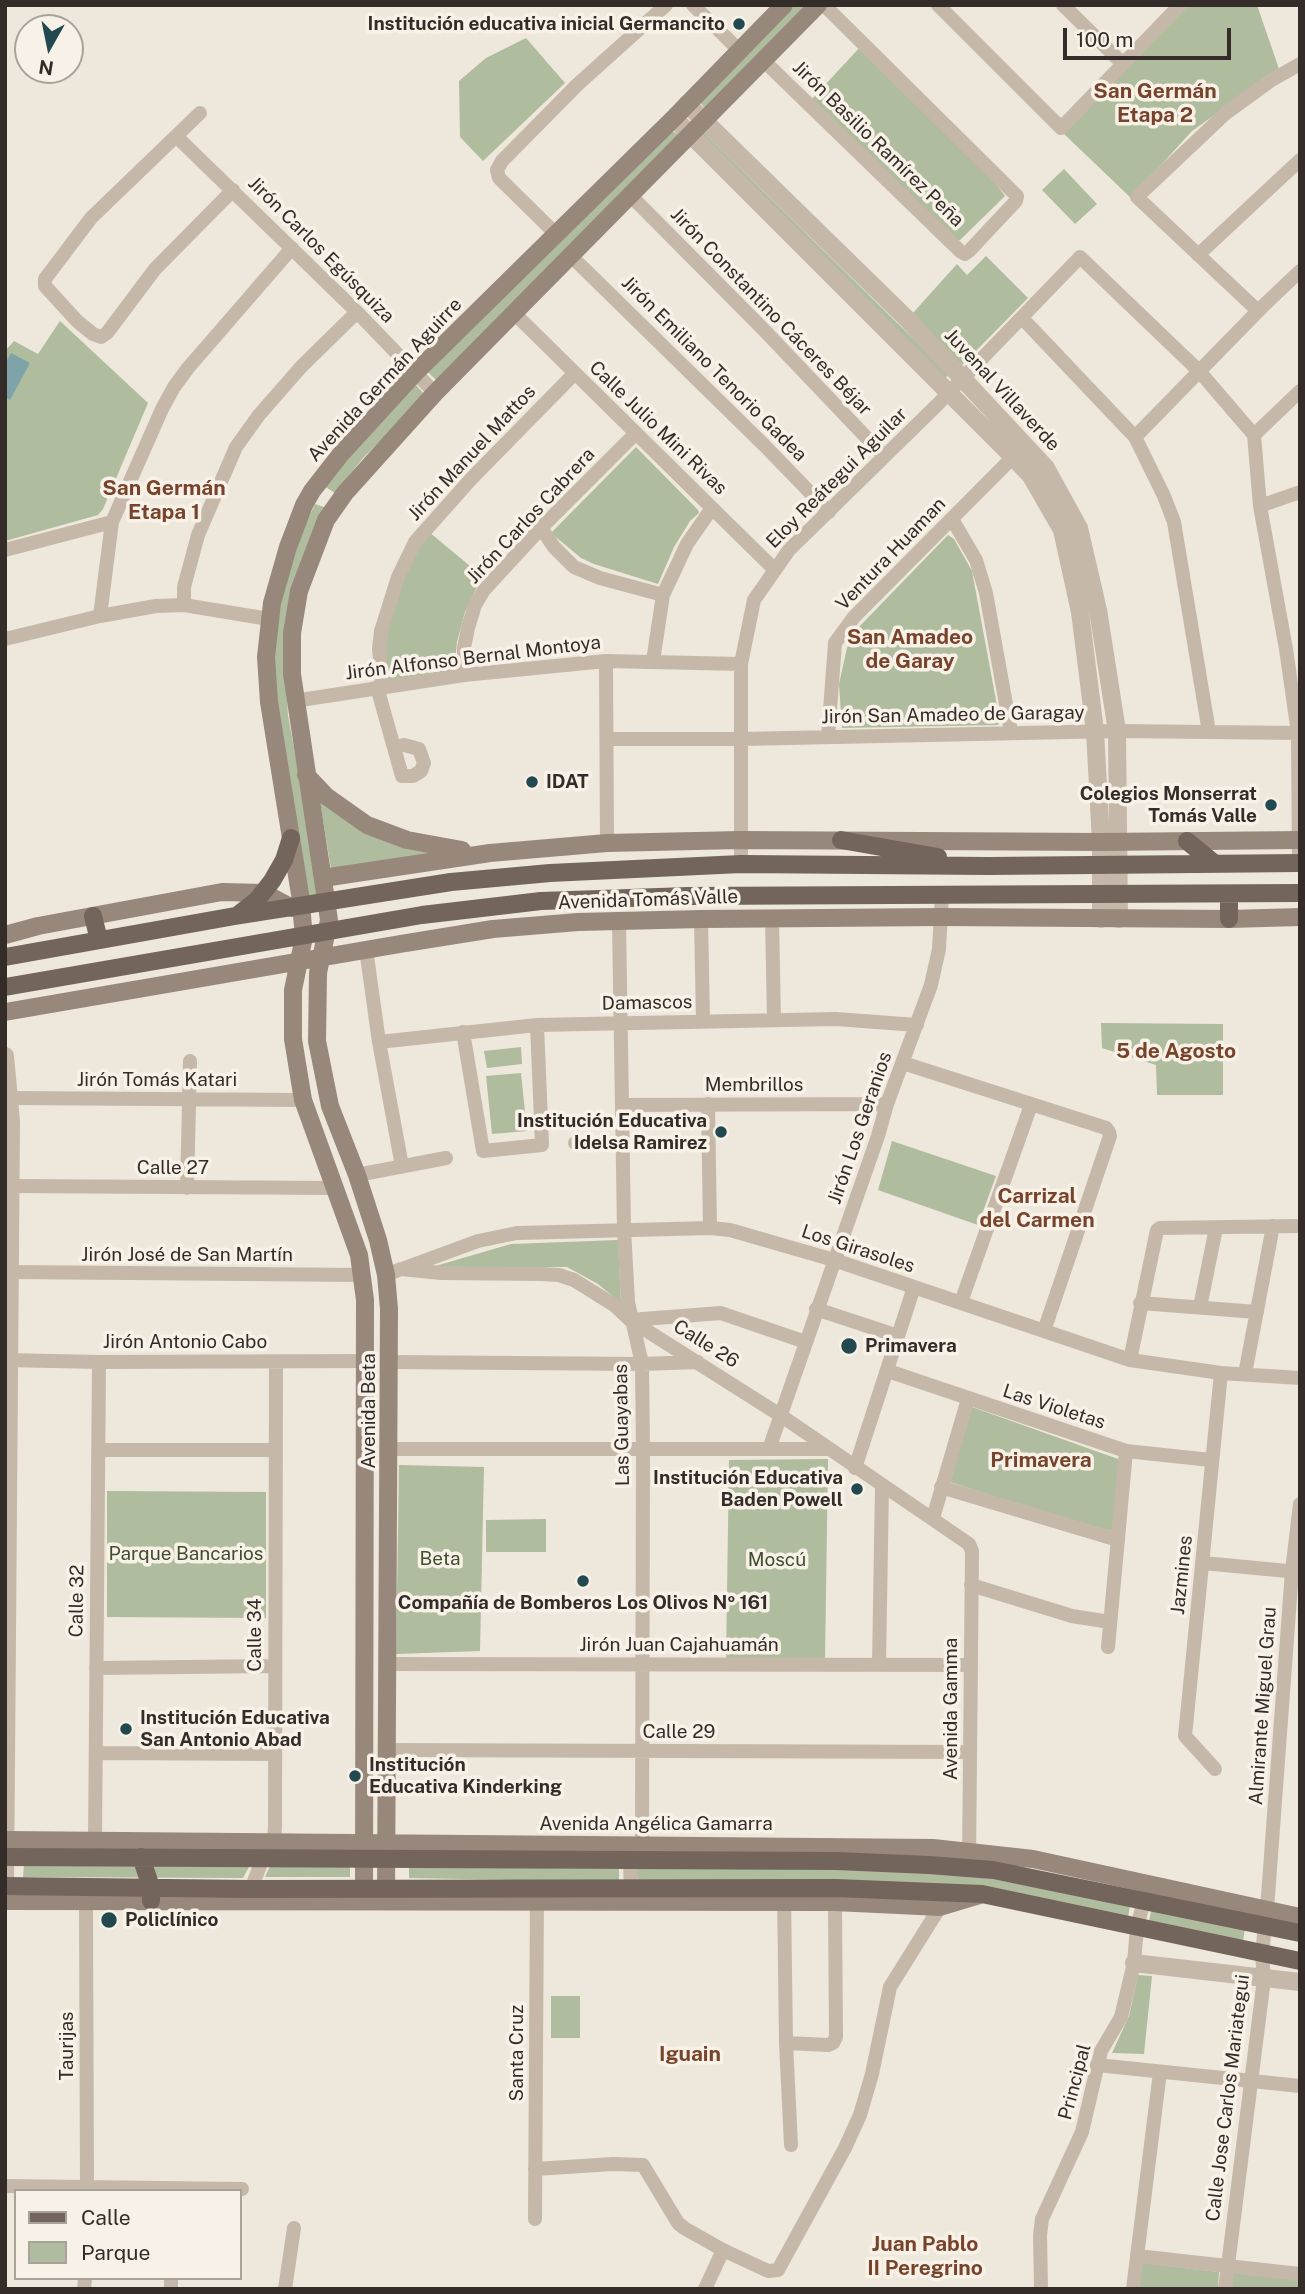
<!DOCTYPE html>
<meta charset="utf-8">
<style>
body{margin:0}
#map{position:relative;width:1305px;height:2294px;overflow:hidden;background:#eee7db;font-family:"Public Sans",sans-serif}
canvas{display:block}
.frame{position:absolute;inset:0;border:7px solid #332c28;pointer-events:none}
.legend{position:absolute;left:14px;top:2189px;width:228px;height:91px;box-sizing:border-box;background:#f7f1e7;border:2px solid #a9a29b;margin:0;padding:9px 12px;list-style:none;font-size:21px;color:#332c28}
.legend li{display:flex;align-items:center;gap:14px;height:35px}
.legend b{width:35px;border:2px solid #a9a29b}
.north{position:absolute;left:14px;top:14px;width:70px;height:70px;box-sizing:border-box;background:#f7f1e7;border:2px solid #a9a29b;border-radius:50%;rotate:189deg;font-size:19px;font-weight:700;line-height:28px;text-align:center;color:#332c28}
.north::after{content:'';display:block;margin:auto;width:24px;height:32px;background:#22494f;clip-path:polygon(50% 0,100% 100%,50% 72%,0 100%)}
.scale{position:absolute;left:1063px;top:28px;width:168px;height:32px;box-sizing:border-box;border:4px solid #332c28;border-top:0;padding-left:9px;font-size:21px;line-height:24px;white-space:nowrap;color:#332c28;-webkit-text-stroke:5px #f7f1e7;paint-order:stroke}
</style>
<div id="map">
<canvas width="1305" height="2294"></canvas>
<div class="frame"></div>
<ul class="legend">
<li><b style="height:9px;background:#73655b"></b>Calle</li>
<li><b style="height:19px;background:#afbc9d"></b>Parque</li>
</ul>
<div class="north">N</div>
<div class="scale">100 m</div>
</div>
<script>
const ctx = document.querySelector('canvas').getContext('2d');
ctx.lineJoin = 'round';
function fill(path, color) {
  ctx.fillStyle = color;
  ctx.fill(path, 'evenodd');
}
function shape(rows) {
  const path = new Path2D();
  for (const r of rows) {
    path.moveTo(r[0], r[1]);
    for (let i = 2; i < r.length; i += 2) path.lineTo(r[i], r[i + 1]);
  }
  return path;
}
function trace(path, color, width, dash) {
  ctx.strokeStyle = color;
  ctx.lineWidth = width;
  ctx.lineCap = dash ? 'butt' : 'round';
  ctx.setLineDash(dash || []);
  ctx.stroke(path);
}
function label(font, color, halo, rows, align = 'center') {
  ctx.font = font + ' "Public Sans",sans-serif';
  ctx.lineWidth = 7;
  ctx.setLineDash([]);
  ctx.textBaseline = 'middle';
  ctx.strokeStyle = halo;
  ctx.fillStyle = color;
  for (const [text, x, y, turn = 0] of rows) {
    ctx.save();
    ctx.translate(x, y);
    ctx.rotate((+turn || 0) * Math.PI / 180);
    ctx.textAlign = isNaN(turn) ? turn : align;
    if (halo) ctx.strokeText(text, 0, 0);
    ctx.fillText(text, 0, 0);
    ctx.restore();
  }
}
fill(shape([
 [795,5,813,5,707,111,699,101],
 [1185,5,1257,5,1279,69,1192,131,1131,198,1063,133],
 [526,38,565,83,483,161,460,137,459,81,486,58],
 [861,46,995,183,1005,196,960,240,958,241,812,99],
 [670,130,678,134,679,139,437,381,428,372],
 [703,132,949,374,945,379,697,138],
 [1064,169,1097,204,1075,224,1042,190],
 [986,256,1028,298,962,365,912,314,957,264,967,275],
 [60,321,148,403,103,509,98,515,5,541,5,351,14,341,38,354],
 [416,385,426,396,363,458,335,493,324,486,353,451],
 [636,447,698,510,699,513,690,521,674,547,658,584,594,564,581,558,551,533],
 [315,504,324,507,324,511,285,667,288,715,320,890,313,898,308,895,278,717,273,644,283,590,302,532],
 [429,532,482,576,465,612,457,642,454,673,383,682,384,633,409,560],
 [948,535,954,539,972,571,1000,722,998,725,842,728,839,684,847,648,857,629],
 [319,796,436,854,331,869],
 [1101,1023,1223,1024,1223,1095,1157,1095,1156,1065,1102,1048],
 [521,1047,522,1064,487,1068,484,1051],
 [521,1073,527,1131,492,1134,486,1076],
 [892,1141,996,1176,978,1225,878,1190],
 [618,1240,621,1303,598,1284,567,1267,432,1267,511,1244],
 [972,1407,1121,1460,1113,1531,1079,1524,950,1482],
 [828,1459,825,1660,726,1660,729,1460],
 [399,1465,484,1467,480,1651,396,1654],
 [107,1491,266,1492,266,1618,107,1617],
 [546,1519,546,1552,486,1552,486,1520],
 [272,1862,350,1862,350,1877,265,1877],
 [24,1864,250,1865,243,1878,23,1877],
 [409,1866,619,1869,619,1882,409,1878],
 [636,1866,886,1866,971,1875,1130,1905,1128,1918,990,1891,638,1883],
 [1152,1907,1245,1928,1243,1942,1149,1921],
 [1138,1975,1152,1976,1144,2054,1112,2053,1129,2016],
 [551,1996,580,1996,580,2038,551,2038],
 [1142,2263,1219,2272,1218,2289,1139,2289],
 [1231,2272,1300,2279,1300,2289,1230,2289]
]), '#afbc9d');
fill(shape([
 [11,353,30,363,10,400,5,397,5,364]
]), '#7ea3a8');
trace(shape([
 [693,5,740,51],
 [938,5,1061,128,1180,5],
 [1063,5,1123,64],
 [764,61,960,251,965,254,969,251,1016,201,1017,196,824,5],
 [200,113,91,218,45,279,45,286,77,321,93,334,101,337,107,333,155,269,233,190],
 [177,137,357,312,435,393],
 [630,195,764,330,884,456],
 [556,234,499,178,497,170,502,161,577,85,666,5],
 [570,255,764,445,829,512],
 [1198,255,1300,160],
 [1258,311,1137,197,1226,113,1270,81,1300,64],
 [514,313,775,570],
 [1022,318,1135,437,1164,496,1174,522,1209,732],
 [1254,435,1300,391],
 [1135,437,1262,307,1300,271],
 [1260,506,1300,492],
 [952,519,976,560,986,593,1011,732],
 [541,528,554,547,574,567,600,578,663,595],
 [5,550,112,522],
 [184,605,184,587,198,535,236,447,259,415,301,367,357,312],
 [100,616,112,522,162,409,174,387,188,368,292,248],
 [5,639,100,616,156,606,184,605,269,619],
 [606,661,607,843],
 [653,661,663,595,687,544,712,508],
 [464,675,464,648,468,628,475,605,484,590,541,528,636,433],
 [383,686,379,649,381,631,398,577,415,542,471,479,575,373],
 [377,687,402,776,413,776,421,771,424,763,419,749,404,745,394,747],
 [294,701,464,675,606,661,741,664],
 [828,737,835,643,854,617,1013,457],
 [607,739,741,739,1117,731,1300,733],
 [741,864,741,664,754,600,789,550,938,404,1080,257,1199,371,1254,435,1260,506,1286,649,1298,733,1299,863],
 [772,918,774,1020],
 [701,919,703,1021],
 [619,922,624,1229,628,1302,642,1364,643,1451,642,1845,630,1860,631,1898],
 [366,949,379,1042,402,1166],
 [463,1032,483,1151,542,1145,537,1025],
 [379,1042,537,1025,836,1019,917,1025],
 [903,1063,1106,1128,1109,1132,1110,1136,1044,1331],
 [10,1098,303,1100],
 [708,1104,710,1228],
 [622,1105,887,1104],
 [575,1143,623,1143],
 [357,1175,446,1158],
 [10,1186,336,1188],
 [187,1188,190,1061],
 [402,1269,478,1241,517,1233,710,1228,730,1230,834,1260,1130,1360,1221,1373,1300,1378],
 [10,1272,363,1275],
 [386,1275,401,1269,441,1273,542,1274,559,1275,574,1280,614,1305,630,1320,780,1415,969,1544,972,1551,969,1862],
 [961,1302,1031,1105],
 [1140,1303,1257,1312],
 [1200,1307,1216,1228],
 [816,1309,898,1336],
 [630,1320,721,1313,806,1342],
 [5,1360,99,1362,365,1361],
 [1130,1360,1157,1230,1160,1228,1300,1226],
 [391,1362,642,1364,698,1362],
 [888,1371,1126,1451,1211,1460],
 [1245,1374,1273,1226],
 [390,1449,829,1449],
 [769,1449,878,1136,887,1104,931,985,939,949,942,895],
 [99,1450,274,1450],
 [855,1468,914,1287],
 [941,1487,1118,1540],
 [933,1518,968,1399],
 [1203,1563,1298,1572],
 [971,1585,1072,1616,1110,1622],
 [1108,1647,1126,1451],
 [389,1664,969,1665],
 [879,1665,882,1486],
 [96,1668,274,1666],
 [388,1750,970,1752],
 [97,1753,274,1754],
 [1215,1769,1185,1736,1221,1373],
 [95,1840,99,1362],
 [784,1894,786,2043,791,2145],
 [251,1897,251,1889,263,1858,274,1842,275,1826,276,1362],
 [86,1901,87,2191],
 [786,2043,828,2045,833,2043,836,2037,835,1902],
 [1097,2065,1300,2086],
 [535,2169,613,2164,643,2165,678,2223,684,2228,723,2250,768,2271,778,2270,845,2148,860,2115,872,2074,890,1987,940,1907],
 [5,2186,242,2189],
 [535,2219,537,1891],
 [1137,2256,1300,2274],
 [84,2289,85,2278],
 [171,2289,171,2278],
 [285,2289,294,2228],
 [705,2289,723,2250],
 [1041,2289,1040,2235,1042,2219,1082,2132,1101,2051,1121,2017,1134,1963,1137,1927,1146,1893],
 [1133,2289,1160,2072],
 [1225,2289,1264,1979,1262,1955,1268,1896,1292,1571,1300,1504]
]), '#c5b8a9', 14);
trace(shape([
 [687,104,907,319,1046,468,1079,528,1098,610,1117,731,1119,919],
 [674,118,1013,457,1031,476,1062,530,1080,612,1095,731,1101,842,1101,919],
 [5,1056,11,1121,5,1888],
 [1134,1963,1300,1982]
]), '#c5b8a9', 18);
trace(shape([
 [306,775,326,796,367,825,407,840,462,850],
 [323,878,490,853,607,843,740,840,1101,842,1300,840],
 [5,935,38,926,222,892,264,893,292,908],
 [5,1012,400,944,493,929,578,922,701,919,941,917,1229,919,1300,917],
 [5,1840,933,1848,1033,1859,1300,1917],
 [5,1901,835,1902,940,1907,980,1895],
 [364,1901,365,1300,359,1255,303,1100,293,1039,293,990,304,937,300,894,269,702,266,657,272,603,288,547,304,505,312,491,340,455,416,372,674,118,784,5],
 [386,1901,389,1309,386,1275,378,1240,357,1175,330,1106,317,1041,318,973,329,920,292,674,292,633,299,591,326,520,345,493,435,393,818,5]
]), '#98887b', 18);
trace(shape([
 [841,840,938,857],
 [1187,841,1215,864],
 [1229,894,1229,919],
 [239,914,257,900,272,881,284,860,291,838],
 [93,916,99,940],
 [5,957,235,916,451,882,550,873,741,864,989,866,1300,863],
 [5,987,422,915,541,901,688,896,1300,893],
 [5,1857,836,1861,929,1865,993,1870,1300,1933],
 [141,1857,151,1887,151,1901],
 [5,1886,249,1889,836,1888,982,1894,1300,1961]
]), '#73655b', 18);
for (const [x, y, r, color] of [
 [739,24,7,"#22494f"],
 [532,782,7,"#22494f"],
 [1271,805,7,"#22494f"],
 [721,1132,7,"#22494f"],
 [849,1346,9,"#22494f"],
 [857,1489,7,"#22494f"],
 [583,1581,7,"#22494f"],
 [126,1729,7,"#22494f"],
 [355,1776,7,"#22494f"],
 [109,1920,9,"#22494f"]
]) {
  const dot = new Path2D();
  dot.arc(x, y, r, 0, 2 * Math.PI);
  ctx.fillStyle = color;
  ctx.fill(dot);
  trace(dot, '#f7f1e7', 2.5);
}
label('bold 19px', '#332c28', '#f7f1e7', [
 ["Institución educativa inicial Germancito",725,24,"right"],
 ["IDAT",546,782],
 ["Colegios Monserrat",1257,794,"right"],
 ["Tomás Valle",1257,816,"right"],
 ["Institución Educativa",707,1121,"right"],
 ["Idelsa Ramirez",707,1143,"right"],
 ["Primavera",865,1346],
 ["Institución Educativa",843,1478,"right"],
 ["Baden Powell",843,1500,"right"],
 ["Compañía de Bomberos Los Olivos Nº 161",583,1603,"center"],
 ["Institución Educativa",140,1718],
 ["San Antonio Abad",140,1740],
 ["Institución",369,1765],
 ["Educativa Kinderking",369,1787],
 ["Policlínico",125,1920]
], 'left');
label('19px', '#332c28', '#f7f1e7', [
 ["Jirón Basilio Ramírez Peña",878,144,44],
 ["Jirón Carlos Egúsquiza",321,250,45],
 ["Jirón Constantino Cáceres Béjar",771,312,46],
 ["Jirón Emiliano Tenorio Gadea",714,369,45],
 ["Avenida Germán Aguirre",385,380,-47],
 ["Juvenal Villaverde",1002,390,47],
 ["Calle Julio Mini Rivas",658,428,44],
 ["Jirón Manuel Mattos",472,453,-47],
 ["Eloy Reátegui Aguilar",837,478,-45],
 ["Jirón Carlos Cabrera",531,516,-47],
 ["Ventura Huaman",891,554,-46],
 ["Jirón Alfonso Bernal Montoya",473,658,-7],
 ["Jirón San Amadeo de Garagay",953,715,-1],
 ["Avenida Tomás Valle",648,900,-2],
 ["Damascos",647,1003,-1],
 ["Jirón Tomás Katari",157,1080],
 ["Membrillos",754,1085],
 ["Jirón Los Geranios",860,1128,-71],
 ["Calle 27",173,1168],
 ["Los Girasoles",858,1249,18],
 ["Jirón José de San Martín",187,1255],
 ["Jirón Antonio Cabo",185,1342],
 ["Calle 26",706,1344,32],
 ["Las Violetas",1054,1407,18],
 ["Avenida Beta",369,1411,-90],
 ["Las Guayabas",622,1425,-91],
 ["Jazmines",1182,1575,-84],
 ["Calle 32",77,1601,-89],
 ["Calle 34",255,1635,-90],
 ["Jirón Juan Cajahuamán",679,1645],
 ["Almirante Miguel Grau",1263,1706,-86],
 ["Avenida Gamma",951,1709,-90],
 ["Calle 29",679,1732],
 ["Avenida Angélica Gamarra",656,1824],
 ["Taurijas",67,2046,-90],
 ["Santa Cruz",517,2053,-90],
 ["Principal",1075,2082,-75],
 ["Calle Jose Carlos Mariategui",1228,2098,-83]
]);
label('19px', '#404e2f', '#f7f1e7', [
 ["Parque Bancarios",186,1554],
 ["Beta",440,1559],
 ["Moscú",777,1560]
]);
label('bold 21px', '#78432b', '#f7f1e7', [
 ["San Germán",1155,92],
 ["Etapa 2",1155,116],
 ["San Germán",164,489],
 ["Etapa 1",164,513],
 ["San Amadeo",910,638],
 ["de Garay",910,662],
 ["5 de Agosto",1176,1052],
 ["Carrizal",1037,1197],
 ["del Carmen",1037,1221],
 ["Primavera",1041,1461],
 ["Iguain",690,2055],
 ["Juan Pablo",925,2245],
 ["II Peregrino",925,2269]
]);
</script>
